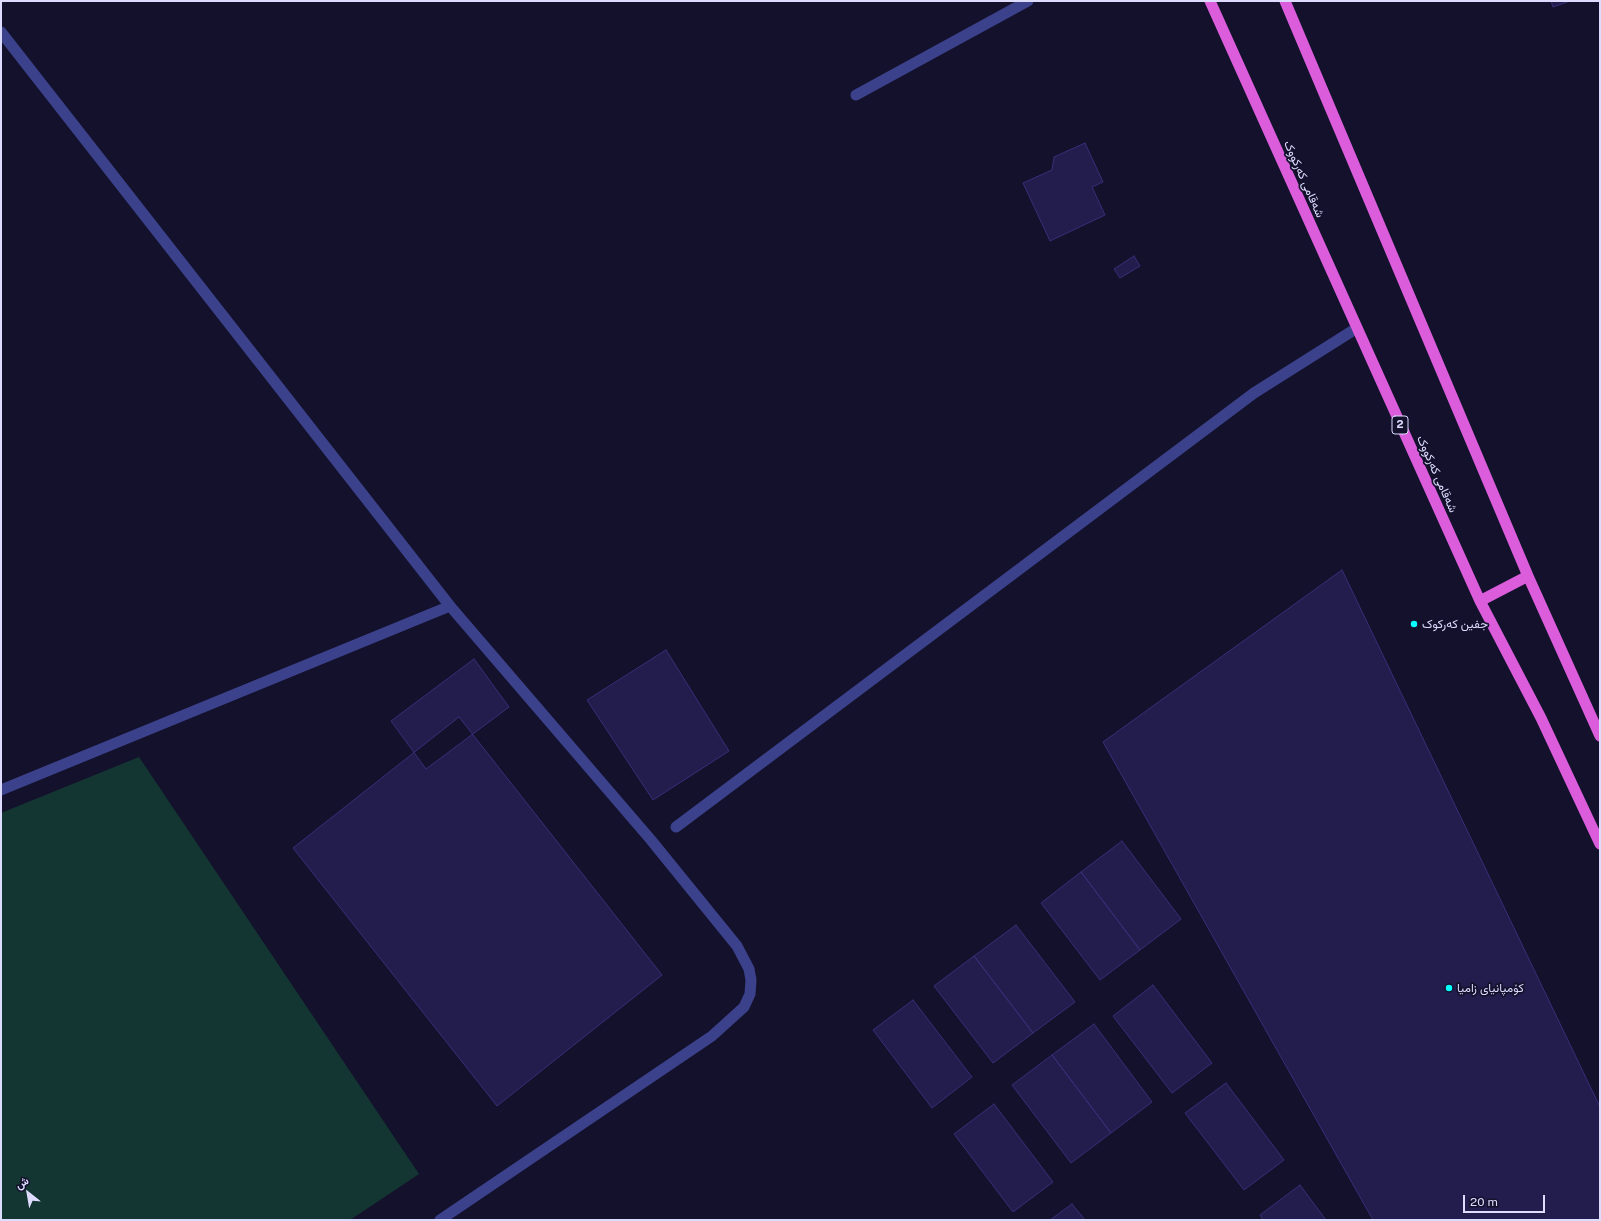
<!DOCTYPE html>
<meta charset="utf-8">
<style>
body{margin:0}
#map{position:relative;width:1601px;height:1221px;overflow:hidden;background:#13112c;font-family:"Public Sans",Vazirmatn,sans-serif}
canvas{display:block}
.frame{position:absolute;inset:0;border:2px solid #dddcff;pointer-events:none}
.north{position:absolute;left:8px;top:1173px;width:40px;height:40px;-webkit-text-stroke:3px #13112c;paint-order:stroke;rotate:329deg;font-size:11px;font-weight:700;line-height:16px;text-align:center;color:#dddcff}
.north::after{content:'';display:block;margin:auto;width:14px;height:18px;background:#dddcff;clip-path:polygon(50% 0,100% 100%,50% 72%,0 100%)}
.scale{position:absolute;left:1463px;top:1195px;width:82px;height:18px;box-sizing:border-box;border:2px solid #dddcff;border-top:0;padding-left:5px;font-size:12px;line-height:14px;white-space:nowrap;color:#dddcff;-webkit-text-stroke:3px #13112c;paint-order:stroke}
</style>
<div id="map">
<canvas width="1601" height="1221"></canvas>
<div class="frame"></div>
<div class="north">ش</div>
<div class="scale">20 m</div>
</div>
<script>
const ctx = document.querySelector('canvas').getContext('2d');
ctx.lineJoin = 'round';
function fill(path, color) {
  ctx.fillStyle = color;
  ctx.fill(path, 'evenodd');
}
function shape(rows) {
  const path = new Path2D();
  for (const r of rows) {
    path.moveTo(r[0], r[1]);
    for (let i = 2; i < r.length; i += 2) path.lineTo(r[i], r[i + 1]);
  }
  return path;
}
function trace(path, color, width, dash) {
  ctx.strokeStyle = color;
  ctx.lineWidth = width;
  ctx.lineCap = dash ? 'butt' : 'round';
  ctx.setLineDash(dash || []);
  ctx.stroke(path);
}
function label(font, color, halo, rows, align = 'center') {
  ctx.font = font + ' "Public Sans",Vazirmatn,sans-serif';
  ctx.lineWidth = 3.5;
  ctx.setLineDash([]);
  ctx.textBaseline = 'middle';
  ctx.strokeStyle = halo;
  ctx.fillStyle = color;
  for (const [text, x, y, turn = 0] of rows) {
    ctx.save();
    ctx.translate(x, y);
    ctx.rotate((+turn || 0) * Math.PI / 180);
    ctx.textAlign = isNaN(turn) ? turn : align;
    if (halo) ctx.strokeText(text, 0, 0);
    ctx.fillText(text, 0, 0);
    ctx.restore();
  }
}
fill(shape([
 [139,757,419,1174,350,1220,1,1220,1,813]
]), '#143632');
const building = shape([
 [1551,1,1570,1,1553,7,1551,1],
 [1085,143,1103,182,1092,187,1105,215,1050,241,1023,183,1052,170,1054,157,1085,143],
 [1134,256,1140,266,1120,278,1114,269,1134,256],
 [1342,570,1600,1107,1600,1220,1373,1220,1103,742,1342,570],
 [666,650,729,751,653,800,587,700,666,650],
 [474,659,509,707,426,769,391,721,474,659],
 [459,717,662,975,497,1106,293,848,459,717],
 [1122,841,1181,919,1140,950,1081,872,1122,841],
 [1081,872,1140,950,1100,980,1041,903,1081,872],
 [1016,925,1075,1002,1033,1033,974,956,1016,925],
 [974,956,1033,1033,993,1063,934,986,974,956],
 [1153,985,1212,1063,1172,1093,1113,1016,1153,985],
 [913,1000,972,1077,932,1108,873,1030,913,1000],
 [1094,1024,1152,1102,1111,1133,1052,1055,1094,1024],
 [1052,1055,1111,1133,1071,1163,1012,1085,1052,1055],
 [1226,1083,1284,1160,1244,1190,1185,1113,1226,1083],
 [994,1104,1053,1182,1013,1212,954,1134,994,1104],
 [1300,1185,1326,1220,1263,1220,1260,1215,1300,1185],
 [1072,1204,1085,1220,1050,1220,1072,1204]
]);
fill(building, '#231d4d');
trace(building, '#372f79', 1);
trace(shape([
 [856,95,1028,1],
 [1,790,450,606],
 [676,827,1254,393,1357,328]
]), '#3c418b', 11);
trace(shape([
 [1,32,450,606,651,840,737,946,749,969,751,980,750,994,744,1007,712,1036,440,1220]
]), '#3c418b', 11);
trace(shape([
 [1210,1,1480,601,1541,718,1600,844],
 [1285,1,1528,576,1600,736],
 [1480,601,1528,576]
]), '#db5ddb', 11);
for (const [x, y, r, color] of [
 [1414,624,4,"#08fdff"],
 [1449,988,4,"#08fdff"]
]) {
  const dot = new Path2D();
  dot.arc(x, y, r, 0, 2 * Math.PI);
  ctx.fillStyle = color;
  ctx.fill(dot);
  trace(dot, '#13112c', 1.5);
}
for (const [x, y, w] of [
 [1400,425,16]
]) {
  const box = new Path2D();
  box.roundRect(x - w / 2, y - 9, w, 18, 3);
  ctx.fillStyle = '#13112c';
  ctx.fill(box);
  trace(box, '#dddcff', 1);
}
label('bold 11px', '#dddcff', null, [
 ["2",1400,425]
]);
label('12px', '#dddcff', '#13112c', [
 ["شەقامی کەرکووک",1304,179,66],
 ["شەقامی کەرکووک",1437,474,66]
]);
label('12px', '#dddcff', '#13112c', [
 ["جفین کەرکوک",1422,624],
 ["کۆمپانیای زامیا",1457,988]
], 'left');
</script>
